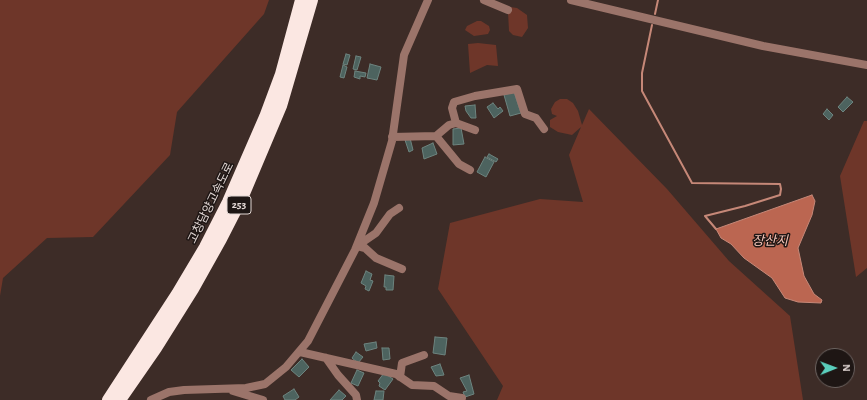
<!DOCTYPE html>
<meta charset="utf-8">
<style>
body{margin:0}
#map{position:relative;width:867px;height:400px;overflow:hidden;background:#3d2c27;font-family:"Alegreya Sans",sans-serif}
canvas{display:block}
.north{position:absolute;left:815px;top:348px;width:40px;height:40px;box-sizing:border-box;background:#1e1614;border:1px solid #6c6360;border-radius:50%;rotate:89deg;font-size:11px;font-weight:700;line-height:16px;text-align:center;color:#e1d6d3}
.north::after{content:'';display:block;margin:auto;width:14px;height:18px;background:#5acebc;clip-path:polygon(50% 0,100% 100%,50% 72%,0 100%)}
</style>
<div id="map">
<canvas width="867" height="400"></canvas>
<div class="north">N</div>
</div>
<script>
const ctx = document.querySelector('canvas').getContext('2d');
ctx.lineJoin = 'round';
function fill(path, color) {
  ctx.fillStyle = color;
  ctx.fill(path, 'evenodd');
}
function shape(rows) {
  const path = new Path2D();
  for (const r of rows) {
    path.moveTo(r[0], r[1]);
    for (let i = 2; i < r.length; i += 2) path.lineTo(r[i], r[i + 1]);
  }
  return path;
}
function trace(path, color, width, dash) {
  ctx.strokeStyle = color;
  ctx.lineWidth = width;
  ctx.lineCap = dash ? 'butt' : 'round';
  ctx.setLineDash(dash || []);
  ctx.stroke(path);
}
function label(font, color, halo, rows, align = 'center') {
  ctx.font = font + ' "Alegreya Sans","Noto Sans KR",sans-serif';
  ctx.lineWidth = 3;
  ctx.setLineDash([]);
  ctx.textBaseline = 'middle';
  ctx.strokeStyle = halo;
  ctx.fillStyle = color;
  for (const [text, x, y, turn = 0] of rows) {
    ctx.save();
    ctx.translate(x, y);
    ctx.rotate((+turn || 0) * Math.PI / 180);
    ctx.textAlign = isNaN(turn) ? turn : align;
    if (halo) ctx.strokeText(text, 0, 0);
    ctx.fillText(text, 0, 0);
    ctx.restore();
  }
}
fill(shape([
 [0,0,269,0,264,14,177,112,170,155,93,237,47,238,3,278,0,296],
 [510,7,517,8,527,15,528,28,522,37,513,35,509,31,508,12],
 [477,21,481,21,489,26,490,30,488,34,474,36,465,30,467,26],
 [478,43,496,45,498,66,487,65,470,73,468,44],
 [560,99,567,99,573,103,578,111,582,125,589,109,667,189,729,261,790,316,803,400,497,400,503,386,438,289,450,223,540,199,583,202,569,155,581,127,572,135,558,132,550,127,550,120,557,116,552,114,551,109,555,102],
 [864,121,867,121,867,268,856,277,840,176]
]), '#6e3629');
const water = shape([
 [812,195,815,201,812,215,798,248,804,276,814,294,822,300,821,303,798,302,785,298,772,278,744,258,731,244,721,238,716,229,812,195]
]);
fill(water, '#bb6651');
trace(water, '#c68878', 1);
trace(shape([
 [655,14,658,0],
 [652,25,642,73,642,91,692,183,780,184,781,189,780,195,745,206,705,216,716,229]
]), '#c68878', 2);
const building = shape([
 [346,54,350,55,347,65,343,64,346,54],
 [356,56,361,57,357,70,353,69,356,56],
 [370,64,381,67,377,80,367,78,370,64],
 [343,65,347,67,344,78,340,77,343,65],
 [355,71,366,73,365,77,360,76,360,79,354,77,355,71],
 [514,92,521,113,510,116,504,95,514,92],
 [847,97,853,102,843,112,838,107,847,97],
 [493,103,498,109,500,107,503,111,494,118,487,107,493,103],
 [475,105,476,118,471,118,466,111,465,106,475,105],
 [827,109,833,115,829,120,823,114,827,109],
 [461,128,464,144,453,145,453,129,461,128],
 [410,138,413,150,409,152,405,140,410,138],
 [433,143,437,154,424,159,422,148,433,143],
 [489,154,498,159,496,162,487,157,489,154],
 [485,157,494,162,486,177,477,172,485,157],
 [366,271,372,274,370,280,373,281,369,291,365,289,366,286,361,283,366,271],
 [385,275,394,276,393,290,386,290,386,287,384,287,385,275],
 [435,337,447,338,445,355,433,353,435,337],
 [376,342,377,348,366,351,364,344,376,342],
 [382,348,389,348,390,359,383,360,382,348],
 [356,352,363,357,358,363,352,358,356,352],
 [302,359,309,367,299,377,291,370,302,359],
 [440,364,444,375,436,376,431,367,440,364],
 [357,370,364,373,358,386,351,383,357,370],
 [384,373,393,379,385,390,379,386,380,383,378,381,384,373],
 [469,375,474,394,465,397,463,392,467,391,460,378,469,375],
 [294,389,299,397,295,400,285,400,283,396,294,389],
 [339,390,346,396,342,400,330,400,339,390],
 [376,391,384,391,383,400,374,400,376,391]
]);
fill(building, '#4d635f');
trace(building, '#6d847f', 1);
trace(shape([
 [484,0,508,10],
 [571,0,763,46,867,65],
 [456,123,452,108,454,102,475,96,517,89,525,114,536,118,544,129],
 [436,136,449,125,456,123,475,130],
 [392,137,436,136,459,164,470,170],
 [357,246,376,233,390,214,399,208],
 [357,246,365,248,376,258,402,269],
 [300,352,396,374,412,385,434,386,449,396,462,398],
 [326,358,338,375,356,395,357,400],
 [400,377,402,363,424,355],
 [233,391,263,400],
 [151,400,169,392,184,390,246,388,265,384,286,367,308,341,355,250,374,203,392,141,404,55,428,0]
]), '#9b746a', 8);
trace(shape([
 [108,400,177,294,205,247,228,202,265,117,281,74,301,0],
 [120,400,156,348,193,289,221,239,243,196,281,106,312,0]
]), '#fbe7e2', 12);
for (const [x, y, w] of [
 [239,205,24]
]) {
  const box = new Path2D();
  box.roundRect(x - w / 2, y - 9, w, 18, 3);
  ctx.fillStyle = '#1e1614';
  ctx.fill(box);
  trace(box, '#e1d6d3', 1);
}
label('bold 11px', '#e1d6d3', null, [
 ["253",239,205]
]);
label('12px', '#e1d6d3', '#1e1614', [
 ["고창담양고속도로",211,203,-64]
]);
label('italic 13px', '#f3c3b7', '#1e1614', [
 ["장산지",770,241]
]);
</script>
